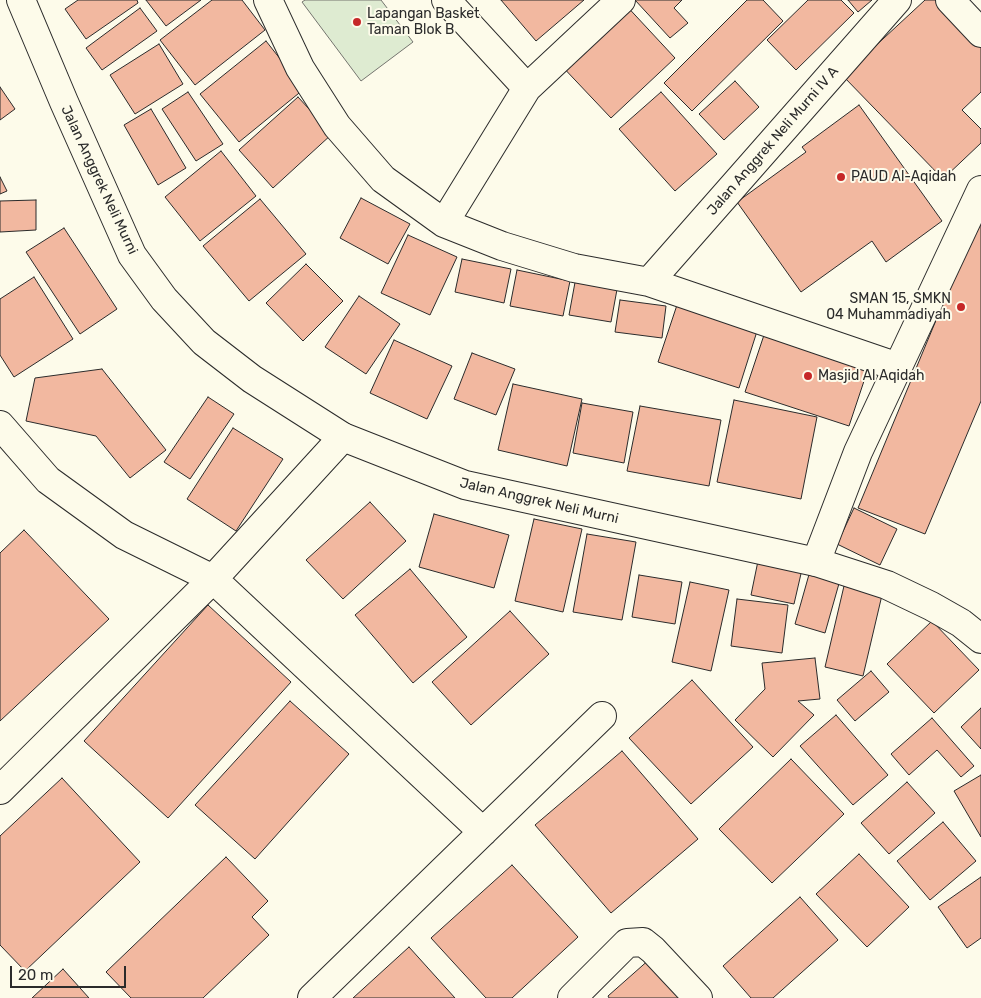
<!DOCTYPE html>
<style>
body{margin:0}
#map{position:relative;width:981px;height:998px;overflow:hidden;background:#fdfbea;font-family:Rubik,sans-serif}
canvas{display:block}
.scale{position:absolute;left:10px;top:966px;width:116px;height:22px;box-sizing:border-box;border:2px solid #2b2b2b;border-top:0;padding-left:6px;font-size:15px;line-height:18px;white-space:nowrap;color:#2b2b2b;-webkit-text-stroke:4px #fdfbea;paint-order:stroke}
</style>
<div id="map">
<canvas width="981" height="998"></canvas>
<div class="scale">20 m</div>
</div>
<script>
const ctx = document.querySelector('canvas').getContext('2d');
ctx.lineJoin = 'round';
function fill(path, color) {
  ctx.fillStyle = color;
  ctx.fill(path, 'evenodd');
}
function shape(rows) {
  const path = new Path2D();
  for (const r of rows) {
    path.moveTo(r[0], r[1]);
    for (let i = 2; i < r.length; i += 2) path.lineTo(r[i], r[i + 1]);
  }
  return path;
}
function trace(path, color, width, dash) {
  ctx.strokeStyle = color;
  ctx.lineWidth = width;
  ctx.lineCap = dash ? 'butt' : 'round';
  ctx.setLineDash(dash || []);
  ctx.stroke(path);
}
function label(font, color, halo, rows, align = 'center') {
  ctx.font = font + ' Rubik,sans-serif';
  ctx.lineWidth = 4;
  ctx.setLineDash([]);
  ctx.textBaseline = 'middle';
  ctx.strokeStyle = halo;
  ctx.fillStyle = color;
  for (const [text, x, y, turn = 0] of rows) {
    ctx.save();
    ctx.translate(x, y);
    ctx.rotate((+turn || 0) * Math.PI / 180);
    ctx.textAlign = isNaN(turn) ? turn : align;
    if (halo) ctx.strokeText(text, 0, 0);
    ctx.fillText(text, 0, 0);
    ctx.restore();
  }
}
const green = shape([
 [305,0,381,0,413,42,361,81,302,2,305,0]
]);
fill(green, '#deebd1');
trace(green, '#74746e', 1);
const building = shape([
 [78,0,137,0,138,3,86,39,65,9,78,0],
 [146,0,201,0,166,26,146,0],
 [212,0,242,0,265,30,195,85,160,40,212,0],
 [501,0,584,0,536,41,501,0],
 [635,0,682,0,674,8,688,23,670,38,635,0],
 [747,0,763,0,783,21,692,111,664,83,747,0],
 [808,0,841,0,854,13,796,70,767,40,808,0],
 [848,0,872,0,858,12,848,0],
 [925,0,943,0,981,39,981,92,962,110,981,129,981,143,943,179,843,76,925,0],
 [622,1,675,58,611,118,558,62,622,1],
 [140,8,157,31,102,70,86,48,140,8],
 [266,41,304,89,239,142,200,94,266,41],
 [159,44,183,84,135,114,110,75,159,44],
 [735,81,759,107,724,140,699,114,735,81],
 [0,87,15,109,0,120,0,87],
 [188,92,223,144,196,161,162,109,188,92],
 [661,92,717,154,675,191,619,129,661,92],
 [298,97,332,134,273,188,239,150,298,97],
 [859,105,942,221,886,262,872,241,801,292,737,202,806,152,802,147,859,105],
 [151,109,186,168,158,185,124,125,151,109],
 [221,151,256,196,200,241,165,197,221,151],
 [0,177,7,191,0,194,0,177],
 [361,198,410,224,388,264,340,238,361,198],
 [260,199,306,254,249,301,203,246,260,199],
 [36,200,36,230,0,232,0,201,36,200],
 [981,212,981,401,925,534,858,508,981,212],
 [64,228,117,309,80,334,26,252,64,228],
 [408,235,457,257,430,315,381,293,408,235],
 [462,259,511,269,504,303,455,292,462,259],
 [306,264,343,301,303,341,266,303,306,264],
 [517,270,570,281,563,316,510,306,517,270],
 [34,277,73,339,14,377,0,355,0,299,34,277],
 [576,277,618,284,611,322,569,315,576,277],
 [359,296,400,324,366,374,325,347,359,296],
 [679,299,759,325,739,388,658,362,679,299],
 [620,300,666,306,662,338,615,332,620,300],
 [767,326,871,360,849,426,745,392,767,326],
 [394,340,452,366,427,419,370,393,394,340],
 [472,353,515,369,496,415,454,399,472,353],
 [102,369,166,450,130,478,96,436,26,421,35,378,102,369],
 [513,384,582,399,567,466,498,450,513,384],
 [208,397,234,414,190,479,164,462,208,397],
 [734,400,817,417,801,499,717,482,734,400],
 [582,403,633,412,624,463,573,453,582,403],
 [640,406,721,420,709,486,627,471,640,406],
 [233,428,283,459,236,531,187,499,233,428],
 [370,502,406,541,343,599,306,560,370,502],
 [854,508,897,529,880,565,837,544,854,508],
 [434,514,509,535,494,588,419,567,434,514],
 [534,519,582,529,563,612,515,601,534,519],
 [24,530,109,619,0,721,0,553,24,530],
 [587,534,636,542,622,620,573,612,587,534],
 [759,556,803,565,794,604,751,595,759,556],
 [410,569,467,637,413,683,355,615,410,569],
 [810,571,840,580,825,633,795,624,810,571],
 [639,575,682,582,675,624,632,617,639,575],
 [690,582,729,590,711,671,672,662,690,582],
 [844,586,882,595,863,676,825,667,844,586],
 [737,599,788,605,782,653,731,646,737,599],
 [208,605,291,682,168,818,84,741,208,605],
 [510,611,549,654,471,725,432,682,510,611],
 [932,621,979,670,934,713,887,664,932,621],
 [815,658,820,699,798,701,814,715,773,757,735,720,765,689,762,663,815,658],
 [871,671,889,692,855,721,837,700,871,671],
 [692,680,753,747,691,804,629,738,692,680],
 [290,701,349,754,255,859,195,805,290,701],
 [981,708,981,749,961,727,981,708],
 [836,715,888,775,853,805,800,746,836,715],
 [932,718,974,766,961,777,937,750,909,775,891,754,932,718],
 [622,751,698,839,611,913,535,825,622,751],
 [791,759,844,814,772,883,719,829,791,759],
 [981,775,981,837,954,791,981,775],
 [62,778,140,862,25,971,0,945,0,836,62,778],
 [907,782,935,813,889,854,861,823,907,782],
 [943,822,976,861,930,900,897,861,943,822],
 [859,854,909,907,867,947,816,894,859,854],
 [226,857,268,901,252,917,269,935,203,998,131,998,106,972,226,857],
 [512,865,578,937,512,998,486,998,431,938,512,865],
 [981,877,981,938,967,948,938,907,981,877],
 [800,897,838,940,773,998,751,998,723,966,800,897],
 [409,947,455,998,353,998,409,947],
 [651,958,685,998,609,998,608,996,651,958],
 [63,969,89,998,32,998,63,969]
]);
fill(building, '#f2b8a0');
trace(building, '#2b2b2b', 1);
const minor = shape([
 [268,0,300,68,337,126,383,179,444,223,502,246,574,268,649,282,898,367],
 [446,0,527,88],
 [950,0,981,33],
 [444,223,527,88,621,0],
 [649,282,897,0],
 [0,425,48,480,124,535,213,579,483,832],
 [816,562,858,452,981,190],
 [0,790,213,579,343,437],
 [312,998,602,716],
 [572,998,627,943,643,942,653,950,698,998]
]);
const tertiary = shape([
 [21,0,64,102,132,255,164,299,204,342,252,379,343,437,465,485,816,562,887,585,931,606,961,623,981,639]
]);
trace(minor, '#2b2b2b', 30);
trace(tertiary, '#2b2b2b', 30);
trace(minor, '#fdfbea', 28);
trace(tertiary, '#fdfbea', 28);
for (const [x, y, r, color] of [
 [357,22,5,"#c62828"],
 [841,177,5,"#c62828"],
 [961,307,5,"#c62828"],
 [808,376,5,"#c62828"]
]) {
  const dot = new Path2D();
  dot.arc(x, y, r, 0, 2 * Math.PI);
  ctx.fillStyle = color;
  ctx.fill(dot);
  trace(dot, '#fdfbea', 2);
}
label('14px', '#2b2b2b', '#fdfbea', [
 ["Lapangan Basket",367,14],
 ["Taman Blok B",367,30],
 ["PAUD Al-Aqidah",851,177],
 ["SMAN 15, SMKN",951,299,"right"],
 ["04 Muhammadiyah",951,315,"right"],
 ["Masjid Al Aqidah",818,376]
], 'left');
label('14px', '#2b2b2b', '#fdfbea', [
 ["Jalan Anggrek Neli Murni IV A",773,141,-49],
 ["Jalan Anggrek Neli Murni",99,180,65],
 ["Jalan Anggrek Neli Murni",539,501,13]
]);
</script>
